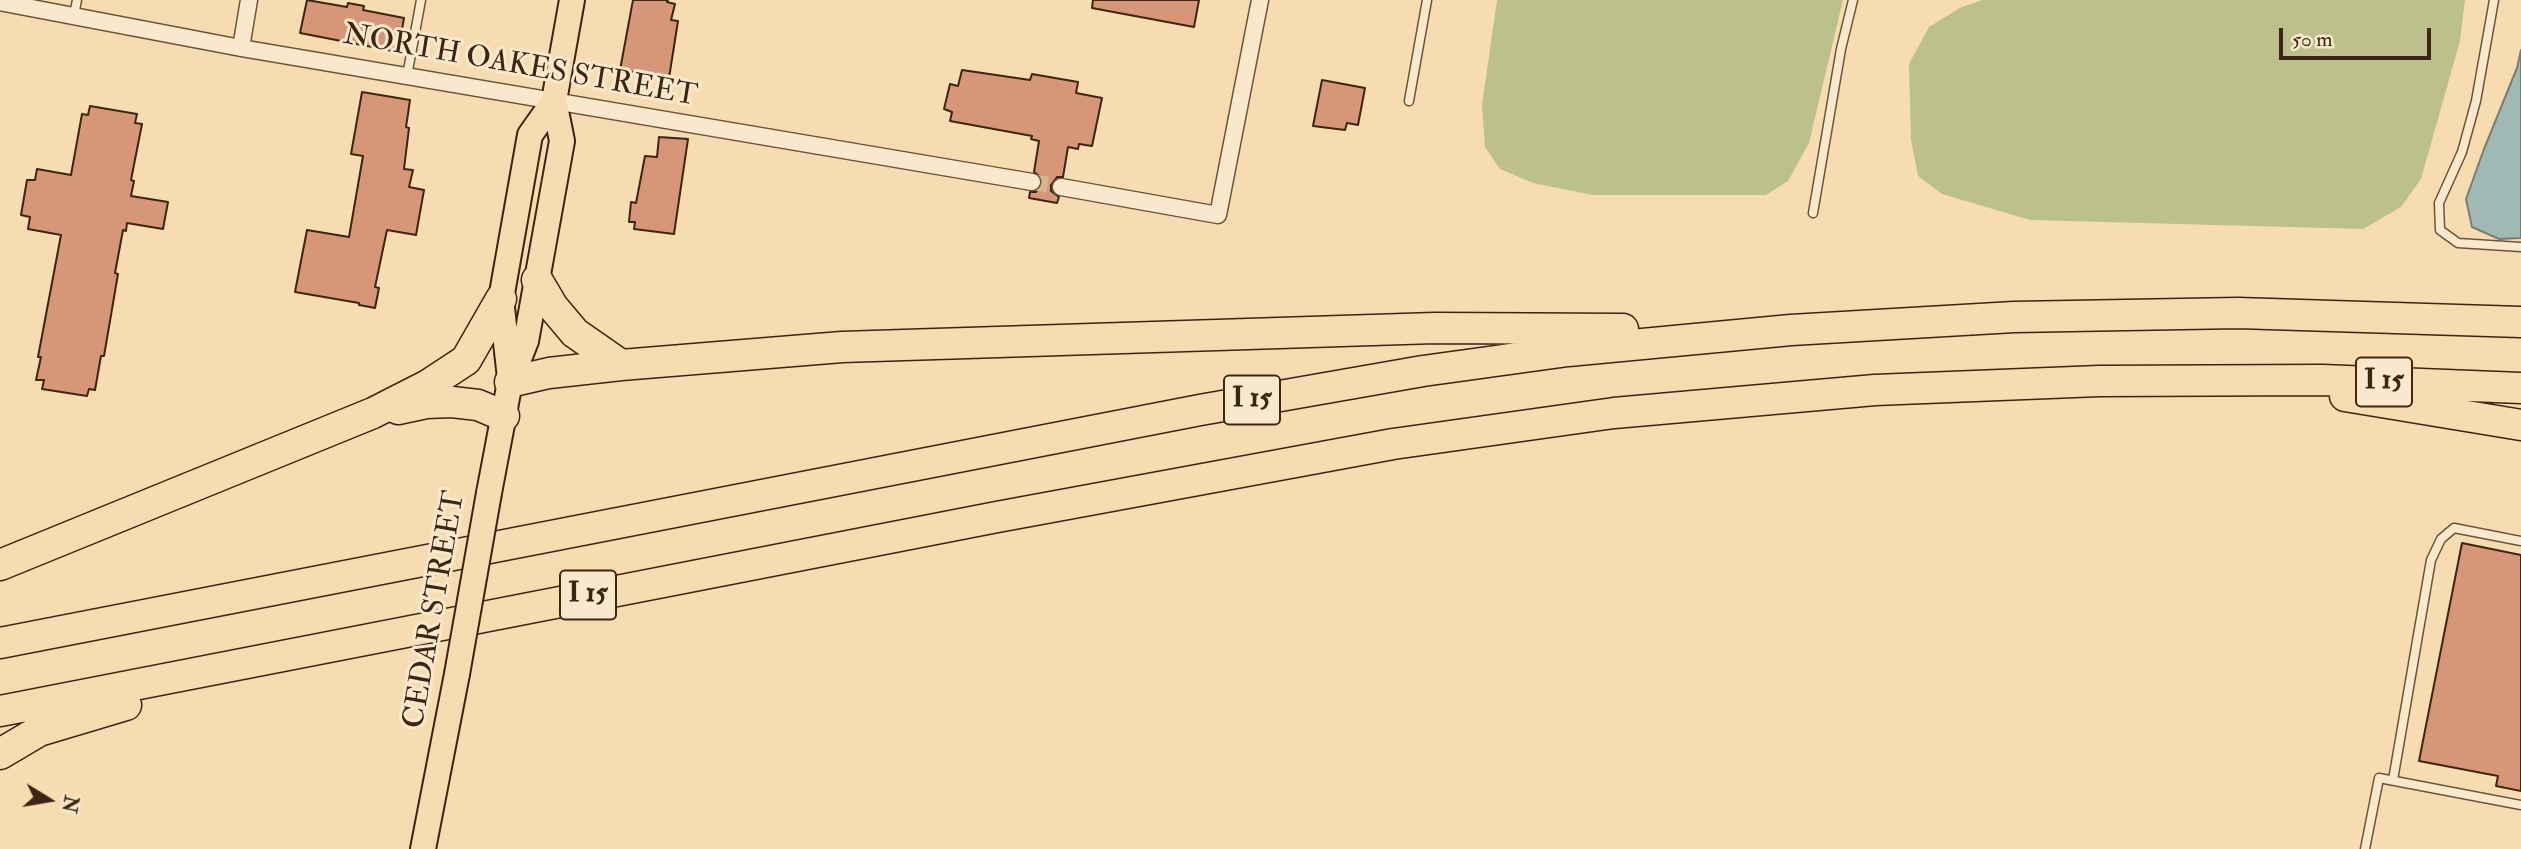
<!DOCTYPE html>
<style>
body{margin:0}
#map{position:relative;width:2521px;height:849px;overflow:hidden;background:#f7dcb1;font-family:"IM FELL Double Pica",serif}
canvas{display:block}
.north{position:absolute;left:14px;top:765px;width:70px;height:70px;-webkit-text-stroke:5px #fae8cc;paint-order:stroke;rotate:101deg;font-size:19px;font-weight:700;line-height:28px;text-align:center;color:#3c2513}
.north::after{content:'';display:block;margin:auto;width:24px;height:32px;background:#3c2513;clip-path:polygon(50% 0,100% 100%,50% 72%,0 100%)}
.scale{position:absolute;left:2279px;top:28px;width:152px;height:32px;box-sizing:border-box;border:4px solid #3c2513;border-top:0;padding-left:9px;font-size:21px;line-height:24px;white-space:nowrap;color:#3c2513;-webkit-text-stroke:5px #fae8cc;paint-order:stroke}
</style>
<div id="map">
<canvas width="2521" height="849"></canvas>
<div class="north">N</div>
<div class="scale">50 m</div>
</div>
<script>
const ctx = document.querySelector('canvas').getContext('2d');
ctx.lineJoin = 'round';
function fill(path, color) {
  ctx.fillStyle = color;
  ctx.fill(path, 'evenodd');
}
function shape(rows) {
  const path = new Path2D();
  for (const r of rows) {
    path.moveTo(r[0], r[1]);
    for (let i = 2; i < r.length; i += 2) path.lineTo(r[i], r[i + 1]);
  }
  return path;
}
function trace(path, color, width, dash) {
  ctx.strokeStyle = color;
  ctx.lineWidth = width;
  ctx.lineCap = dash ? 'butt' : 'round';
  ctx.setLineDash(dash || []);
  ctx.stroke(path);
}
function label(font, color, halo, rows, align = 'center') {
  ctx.font = font + ' "IM FELL Double Pica",serif';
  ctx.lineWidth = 6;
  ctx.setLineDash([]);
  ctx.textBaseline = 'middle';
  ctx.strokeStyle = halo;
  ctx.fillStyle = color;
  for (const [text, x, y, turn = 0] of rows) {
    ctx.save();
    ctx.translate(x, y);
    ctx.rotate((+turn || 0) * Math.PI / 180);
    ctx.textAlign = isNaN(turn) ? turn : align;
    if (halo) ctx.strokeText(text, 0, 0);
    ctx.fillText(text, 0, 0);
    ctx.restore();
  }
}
fill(shape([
 [1497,0,1843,0,1809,143,1788,181,1766,195,1593,195,1533,183,1500,169,1485,147,1482,105],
 [1982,0,2465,0,2460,41,2421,179,2401,207,2363,229,2030,220,1942,194,1918,176,1911,140,1909,64,1929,27,1960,8]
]), '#bcc08c');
const water = shape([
 [2521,50,2521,238,2499,239,2472,227,2466,199,2484,149,2517,68,2521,50]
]);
fill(water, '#a1b9b6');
trace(water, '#797e75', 2);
const building = shape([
 [307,0,347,7,348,3,364,6,363,10,404,18,398,52,300,33,307,0],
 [633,0,668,0,667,2,675,4,671,20,678,21,669,78,620,70,633,0],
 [1093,0,1199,0,1194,27,1092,8,1093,0],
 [962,70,1030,80,1032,74,1078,82,1076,93,1102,98,1092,146,1079,144,1078,149,1068,147,1063,177,1057,177,1051,185,1051,191,1059,197,1057,203,1029,198,1030,192,1036,192,1042,184,1042,178,1034,172,1039,141,1031,139,1032,136,950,121,952,112,944,109,950,84,958,86,962,70],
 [1322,80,1365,88,1358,125,1347,123,1345,130,1313,126,1322,80],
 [362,92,410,100,406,127,409,128,404,169,413,170,409,187,424,190,416,235,387,230,375,287,379,288,375,308,359,305,359,303,295,292,307,230,349,237,363,156,351,154,362,92],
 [90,106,137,114,135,123,142,124,131,180,134,181,131,196,168,202,163,229,127,223,126,231,123,230,115,273,118,274,104,356,101,356,95,390,89,389,87,396,42,389,44,380,36,380,41,357,38,357,61,235,28,229,30,217,21,215,27,180,35,180,37,169,71,175,82,114,88,115,90,106],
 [659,137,688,139,674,234,634,229,635,222,629,222,631,202,636,203,645,156,657,157,659,137],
 [2462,543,2521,555,2521,791,2496,786,2498,776,2419,761,2462,543]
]);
fill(building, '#d79678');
trace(building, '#3c2513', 2);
trace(shape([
 [1032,182,1061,187]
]), '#d2b791', 16, [16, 8]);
const lane = shape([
 [2494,0,2476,101,2462,152,2439,203,2440,230,2458,243,2521,247],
 [74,15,77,0],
 [407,76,421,0],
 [1409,101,1427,0],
 [1813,213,1841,49,1853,0],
 [2393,780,2431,560,2441,539,2454,528,2521,541],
 [2365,849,2379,778,2521,805]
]);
const street = shape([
 [0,2,241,48,1032,182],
 [241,48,249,0],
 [1061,187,1218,215,1260,0]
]);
const primary = shape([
 [510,378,501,299,530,135,554,101],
 [489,493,510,382,526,341,562,141,554,101,572,0],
 [423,849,457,674]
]);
const highway = shape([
 [537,280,553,307,575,333,621,365],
 [510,382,549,373,621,365,842,347,1435,328,1623,329],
 [2345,396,2521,425],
 [398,409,426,403,452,402,478,405,504,416],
 [0,565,373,413,428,385,466,360,501,299],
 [0,643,1200,410,1423,371,1568,351,1791,330,2014,317,2238,313,2521,322],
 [0,711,997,517,1393,444,1614,413,1875,390,2099,381,2322,380,2521,388],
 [0,754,39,731,126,705]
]);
trace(lane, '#6b533a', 11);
trace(street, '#6b533a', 19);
trace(primary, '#3c2513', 28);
trace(highway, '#3c2513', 33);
trace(lane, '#fae8cc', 8);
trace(street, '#fae8cc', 16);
trace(primary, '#f7dcb1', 24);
trace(highway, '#f7dcb1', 30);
const primaryBridge = shape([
 [457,674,489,493]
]);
trace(primaryBridge, '#3c2513', 28, []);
trace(primaryBridge, '#f7dcb1', 24);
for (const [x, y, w] of [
 [2384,382,56],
 [1252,400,56],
 [588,595,56]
]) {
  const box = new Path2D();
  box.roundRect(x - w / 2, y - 24.5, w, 49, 5);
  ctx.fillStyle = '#fae8cc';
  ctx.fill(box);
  trace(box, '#3c2513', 2);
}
label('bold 28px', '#3c2513', null, [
 ["I 15",2384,382],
 ["I 15",1252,400],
 ["I 15",588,595]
]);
label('30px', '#3c2513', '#fae8cc', [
 ["NORTH OAKES STREET",520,67,10],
 ["CEDAR STREET",436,610,-80]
]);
</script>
